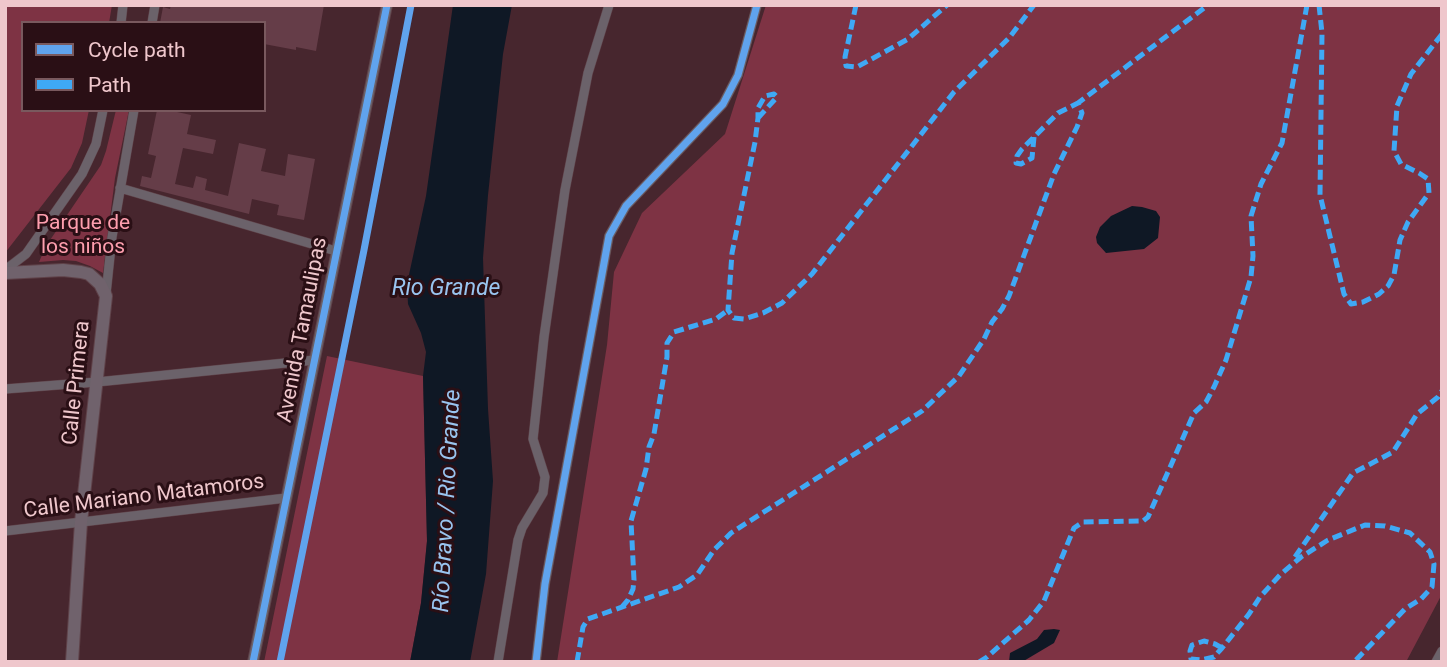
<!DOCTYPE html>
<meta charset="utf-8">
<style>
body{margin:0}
#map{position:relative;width:1447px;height:667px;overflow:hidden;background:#47262e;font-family:Roboto,sans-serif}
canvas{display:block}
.frame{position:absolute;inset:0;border:7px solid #efc7cc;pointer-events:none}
.legend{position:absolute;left:21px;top:21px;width:245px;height:91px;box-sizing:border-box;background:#2a0f15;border:2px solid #79595e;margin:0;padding:9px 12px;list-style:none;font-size:21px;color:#efc7cc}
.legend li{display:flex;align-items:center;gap:14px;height:35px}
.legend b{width:35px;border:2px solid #79595e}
</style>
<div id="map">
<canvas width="1447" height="667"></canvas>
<div class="frame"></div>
<ul class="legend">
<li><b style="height:9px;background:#60a3ed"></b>Cycle path</li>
<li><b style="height:9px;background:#3fa9f5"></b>Path</li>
</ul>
</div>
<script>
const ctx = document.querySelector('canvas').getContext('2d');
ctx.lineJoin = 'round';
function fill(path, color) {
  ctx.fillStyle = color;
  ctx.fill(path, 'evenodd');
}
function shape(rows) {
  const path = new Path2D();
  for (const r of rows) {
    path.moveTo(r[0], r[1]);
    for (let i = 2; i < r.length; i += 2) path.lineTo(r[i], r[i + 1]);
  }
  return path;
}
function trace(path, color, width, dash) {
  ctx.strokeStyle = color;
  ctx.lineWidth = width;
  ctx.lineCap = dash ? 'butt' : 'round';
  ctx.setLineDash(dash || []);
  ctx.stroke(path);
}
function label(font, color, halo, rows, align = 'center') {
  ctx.font = font + ' Roboto,sans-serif';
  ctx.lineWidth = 6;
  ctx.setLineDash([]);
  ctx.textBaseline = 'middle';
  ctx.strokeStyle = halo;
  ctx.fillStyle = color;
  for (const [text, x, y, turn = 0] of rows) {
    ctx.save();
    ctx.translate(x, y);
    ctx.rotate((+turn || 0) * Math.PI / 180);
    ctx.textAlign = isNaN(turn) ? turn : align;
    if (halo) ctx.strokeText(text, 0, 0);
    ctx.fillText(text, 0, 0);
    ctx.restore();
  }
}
fill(shape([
 [5,5,112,5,109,23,23,23,23,110,89,110,82,143,71,168,5,253],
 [766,5,1442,5,1442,594,1406,662,557,662,607,345,614,272,642,213,725,134],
 [116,110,129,110,115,178,103,273,90,266,76,261,63,260,39,262,46,246,101,165,106,151],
 [327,356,423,376,427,541,421,603,410,662,264,662]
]), '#7e3344');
fill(shape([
 [453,5,512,5,503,54,488,195,483,258,488,409,493,481,486,574,470,662,410,662,421,603,427,541,423,376,426,352,421,333,408,304,407,284,426,196],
 [1132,206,1142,207,1156,211,1160,217,1158,238,1144,249,1106,253,1097,243,1096,237,1100,227,1111,216],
 [1054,629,1060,630,1054,643,1022,662,1009,662,1010,653,1037,639,1044,630]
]), '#0f1825');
fill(shape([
 [171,5,324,5,316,51,296,47,296,50,264,44,264,23,160,23,163,7,170,9],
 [157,110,177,110,177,112,191,115,187,134,216,140,213,154,183,148,175,184,193,188,196,176,207,179,205,190,228,196,239,143,266,149,261,171,285,176,288,154,315,159,304,220,277,215,279,205,252,199,249,214,140,186,142,176,151,178,156,156,148,154]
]), '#653d48');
const minor = shape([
 [121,23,123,5],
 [152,23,155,5],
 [120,188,336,251],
 [5,270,26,254,82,174,96,144,103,110],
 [106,294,112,237,134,110],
 [5,389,97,382,315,360],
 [5,531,286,498],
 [498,662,518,540,522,528,543,493,545,477,533,439,544,337,565,190,588,73,609,5],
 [536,662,545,584,609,236,626,206,723,104,738,75,757,5],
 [1436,662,1442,651]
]);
const tertiary = shape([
 [253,662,387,5]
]);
const secondary = shape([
 [5,273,63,270,81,272,89,274,100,284,106,296,81,522,72,662]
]);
trace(minor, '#5f4249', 10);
trace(tertiary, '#5f4249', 12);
trace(secondary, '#5f4249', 14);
trace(minor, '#6b626a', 9);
trace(tertiary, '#6b626a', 10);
trace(secondary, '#70626c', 12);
trace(shape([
 [856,5,845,57,846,66,857,67,908,39,947,5],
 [1319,5,1322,33,1320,195,1344,294,1351,304,1363,302,1379,294,1388,286,1394,275,1400,240,1408,222,1429,193,1428,179,1419,173,1401,164,1394,151,1397,106,1411,74,1442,34],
 [758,118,777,97,774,94,765,96,758,108,758,118,755,142,732,253,728,310,734,318,744,319,763,313,782,303,812,274,954,92,1009,38,1034,5],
 [1034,137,1032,158,1021,164,1016,163,1017,156,1022,149,1058,113,1078,103],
 [1295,557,1353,473,1393,452,1417,414,1438,397,1442,391],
 [622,607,628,600,633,589,634,580,631,521,646,469,649,447,654,434,667,357,667,343,674,332,716,319,728,310],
 [1222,648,1215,644,1204,641,1192,645,1190,651,1191,659,1201,660,1214,657,1222,648,1249,614,1260,597,1280,575,1301,557,1328,540,1365,525,1385,526,1410,533,1430,552,1434,564,1432,587,1421,599,1405,609,1354,662],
 [577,662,583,627,588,619,679,587,697,575,714,550,731,533,922,411,959,376,984,339,992,322,1002,309,1009,296,1054,174,1077,127,1082,113,1078,103,1208,5],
 [979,662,987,657,1029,620,1044,601,1074,528,1083,522,1143,521,1148,517,1194,413,1206,402,1214,387,1226,360,1251,277,1253,256,1251,216,1261,184,1282,143,1307,5]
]), '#3fa9f5', 5, [10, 5]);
trace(shape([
 [253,662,387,5],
 [280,662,364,250,411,5],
 [536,662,545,584,609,236,626,206,723,104,738,75,757,5]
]), '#60a3ed', 7);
label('21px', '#fe9eae', '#2a0f15', [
 ["Parque de",83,224],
 ["los niños",83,248]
]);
label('21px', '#efc7cc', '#2a0f15', [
 ["Avenida Tamaulipas",303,330,-79],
 ["Calle Primera",77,383,-84],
 ["Calle Mariano Matamoros",144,497,-7]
]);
label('italic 23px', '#99c4ef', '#2a0f15', [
 ["Rio Grande",446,289],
 ["Río Bravo / Rio Grande",448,501,-87]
]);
</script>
